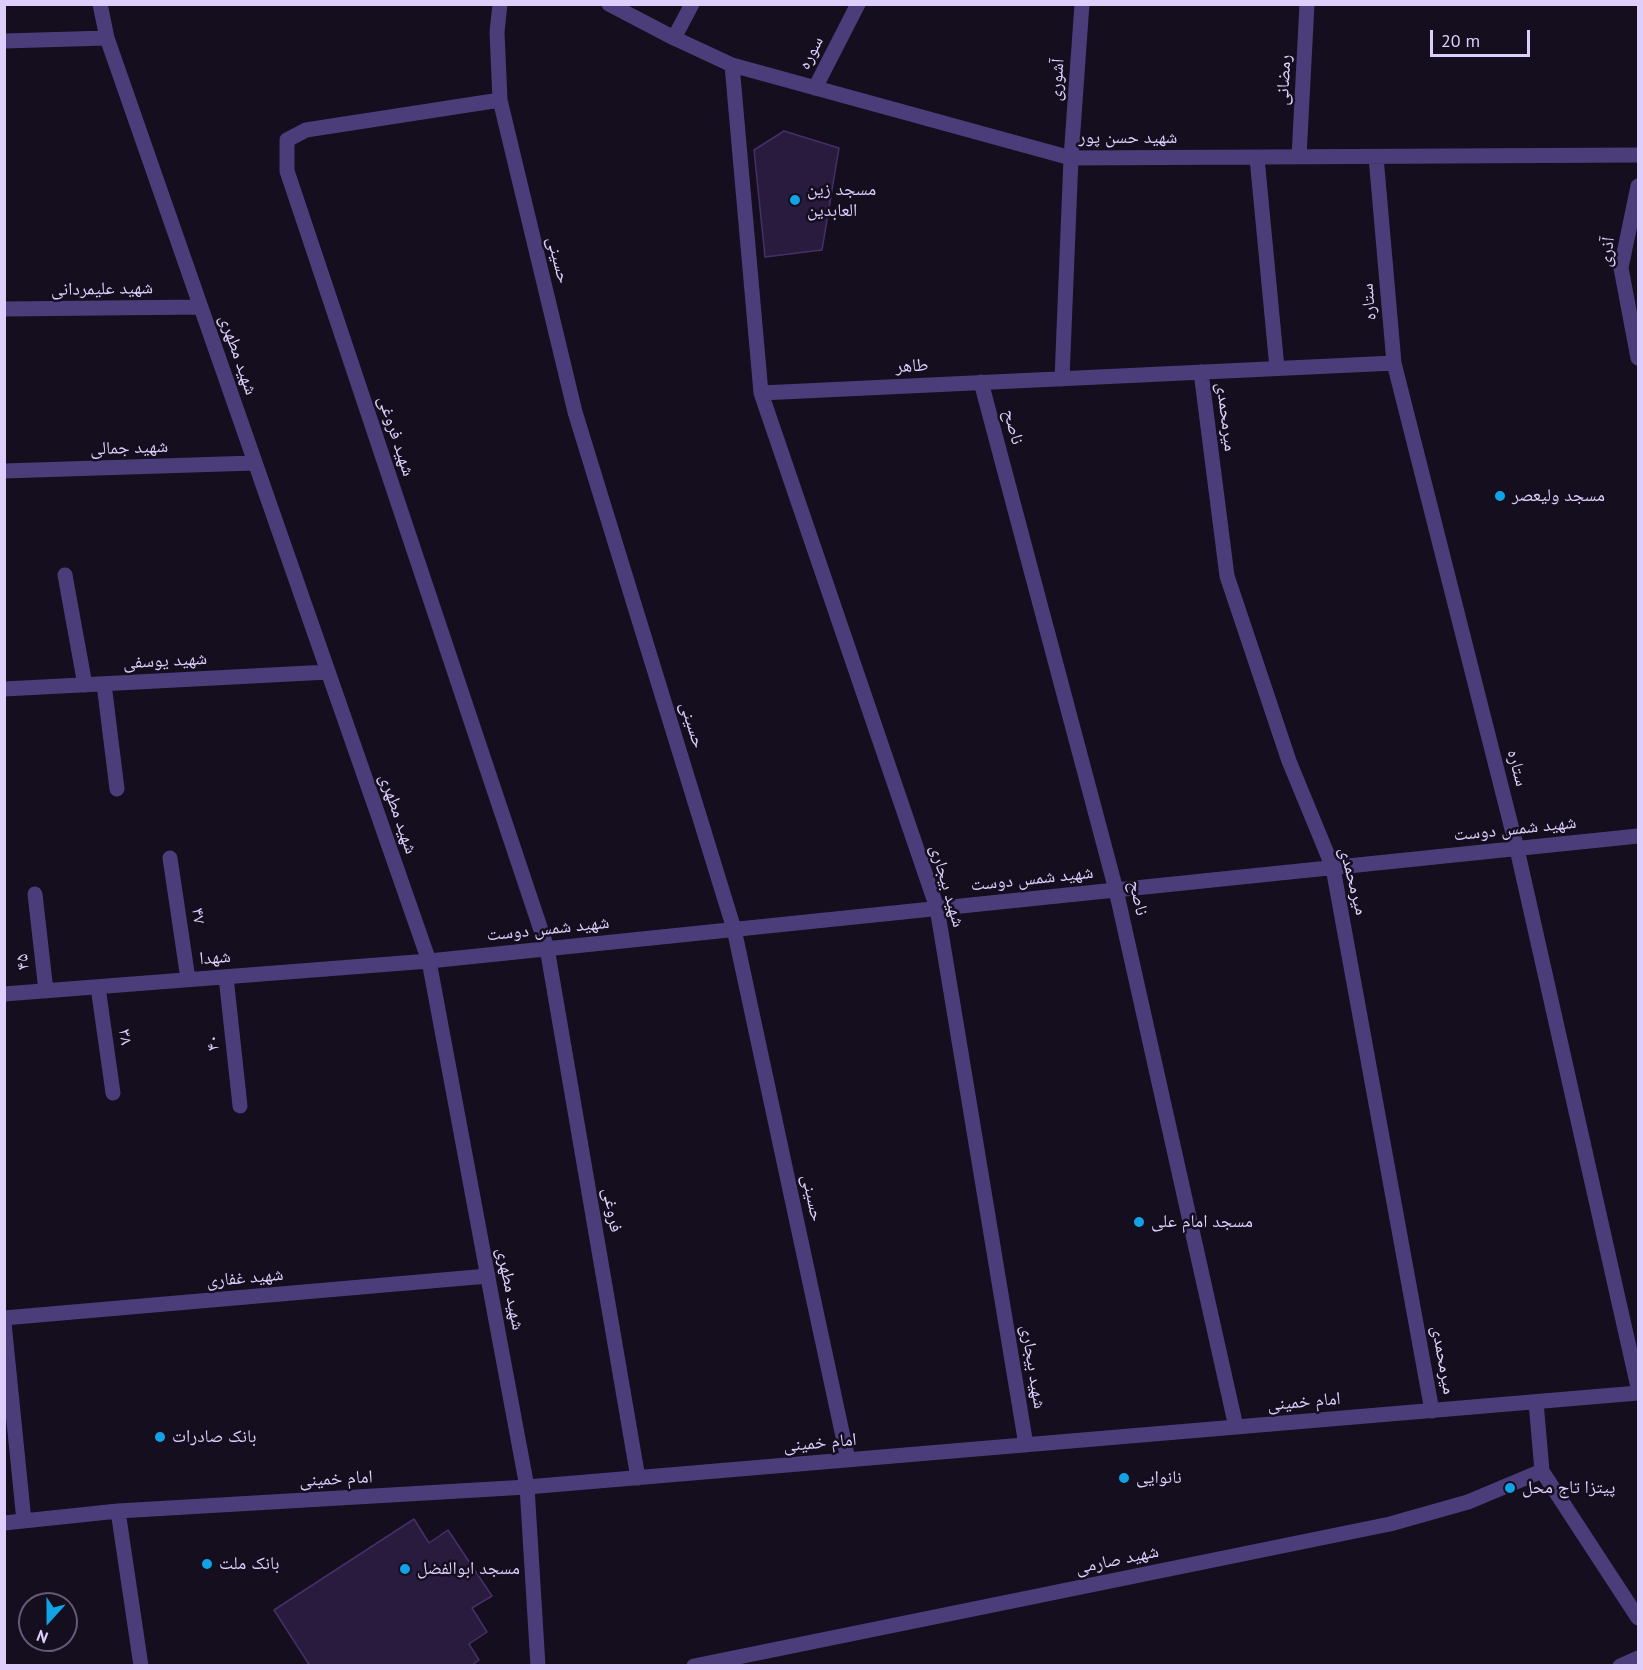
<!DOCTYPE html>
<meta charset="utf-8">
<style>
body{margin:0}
#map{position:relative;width:1643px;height:1670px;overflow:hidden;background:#140e1e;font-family:"PT Sans",sans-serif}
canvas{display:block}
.frame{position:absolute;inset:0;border:6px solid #ddcefb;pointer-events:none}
.north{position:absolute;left:18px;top:1592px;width:60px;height:60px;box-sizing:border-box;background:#140e1e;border:2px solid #645b76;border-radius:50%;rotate:201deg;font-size:16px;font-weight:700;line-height:24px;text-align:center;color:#ddcefb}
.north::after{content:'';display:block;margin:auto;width:21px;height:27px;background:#11a3e5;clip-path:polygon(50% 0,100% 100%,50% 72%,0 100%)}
.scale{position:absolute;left:1430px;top:30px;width:100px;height:27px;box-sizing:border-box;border:3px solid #ddcefb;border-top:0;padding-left:8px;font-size:18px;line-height:21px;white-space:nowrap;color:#ddcefb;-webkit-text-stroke:4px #140e1e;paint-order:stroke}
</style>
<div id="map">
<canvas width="1643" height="1670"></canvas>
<div class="frame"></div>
<div class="north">N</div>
<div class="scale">20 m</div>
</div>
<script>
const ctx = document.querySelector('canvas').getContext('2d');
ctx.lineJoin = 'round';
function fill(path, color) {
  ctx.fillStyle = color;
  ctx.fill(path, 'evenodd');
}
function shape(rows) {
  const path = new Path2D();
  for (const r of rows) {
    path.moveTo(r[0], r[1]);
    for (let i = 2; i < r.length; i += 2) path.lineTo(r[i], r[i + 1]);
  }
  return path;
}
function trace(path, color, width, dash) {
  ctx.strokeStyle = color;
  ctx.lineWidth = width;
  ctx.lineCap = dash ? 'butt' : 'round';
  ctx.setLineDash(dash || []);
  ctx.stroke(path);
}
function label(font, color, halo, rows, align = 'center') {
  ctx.font = font + ' "PT Sans","Noto Naskh Arabic",sans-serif';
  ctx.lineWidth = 5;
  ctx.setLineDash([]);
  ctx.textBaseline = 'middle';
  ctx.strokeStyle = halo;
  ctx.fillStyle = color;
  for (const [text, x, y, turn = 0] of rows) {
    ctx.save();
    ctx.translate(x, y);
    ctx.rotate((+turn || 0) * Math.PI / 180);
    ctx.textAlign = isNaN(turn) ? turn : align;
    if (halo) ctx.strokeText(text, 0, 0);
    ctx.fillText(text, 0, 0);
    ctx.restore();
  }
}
const building = shape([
 [784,131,839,148,822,250,765,257,754,150,784,131],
 [414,1519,429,1543,448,1530,492,1596,472,1608,487,1632,469,1644,479,1660,471,1666,310,1666,274,1610,414,1519]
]);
fill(building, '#291b3e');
trace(building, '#462f68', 1.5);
trace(shape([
 [100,4,107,38,429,961,527,1487,538,1666],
 [500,4,497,32,500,100,575,412,734,929,848,1460],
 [609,4,674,38,732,65,1071,158,1638,155],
 [674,38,692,4],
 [4,41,107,38],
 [732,65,761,393,1394,363],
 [815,88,858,4],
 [500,100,306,130,287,140,287,171,547,948,638,1478],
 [1299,157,1307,4],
 [1376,157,1394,363,1517,849,1638,1387],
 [1257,158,1277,368],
 [1638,186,1621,268,1638,358],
 [4,309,201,307],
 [1201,372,1227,576,1289,761,1333,868,1432,1411],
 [1062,379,1071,158,1082,4],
 [981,382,1116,890,1236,1427],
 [761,393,937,908,1026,1445],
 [4,471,255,463],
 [65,575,85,685],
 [104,684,117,789],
 [4,689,328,672],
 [170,858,188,979],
 [35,894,46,991],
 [226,977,240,1106],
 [98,987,113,1093],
 [4,994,429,961,1638,836],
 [4,1318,488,1276],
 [4,1323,24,1521],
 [1536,1402,1542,1471,1638,1618],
 [118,1511,141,1666],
 [4,1523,118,1511,527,1487,1638,1393],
 [694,1666,1390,1524,1468,1502,1542,1471],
 [1620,1666,1638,1658]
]), '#4b3c7a', 15);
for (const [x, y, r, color] of [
 [795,200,6,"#11a3e5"],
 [1500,496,6,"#11a3e5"],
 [1139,1222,6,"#11a3e5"],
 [160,1437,6,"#11a3e5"],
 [1124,1478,6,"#11a3e5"],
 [1510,1488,6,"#11a3e5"],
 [207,1564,6,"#11a3e5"],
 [405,1569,6,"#11a3e5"]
]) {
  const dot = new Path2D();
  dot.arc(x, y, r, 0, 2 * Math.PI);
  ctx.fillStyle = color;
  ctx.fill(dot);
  trace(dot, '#140e1e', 2);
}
label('18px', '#ddcefb', '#140e1e', [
 ["سوره",811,53,-63],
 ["آشوری",1057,80,-86],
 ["رمضانی",1284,80,-87],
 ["شهید حسن پور",1128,138],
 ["آذری",1607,252,-83],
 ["حسینی",558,260,76],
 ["شهید علیمردانی",102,289,-1],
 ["ستاره",1369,302,-95],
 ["شهید مطهری",238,355,71],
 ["طاهر",912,366,-3],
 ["میرمحمدی",1226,417,83],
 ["ناصح",1013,427,75],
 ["شهید فروغی",396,436,72],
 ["شهید جمالی",129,448,-2],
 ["شهید یوسفی",165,661,-3],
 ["حسینی",692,725,73],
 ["ستاره",1517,768,76],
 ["شهید مطهری",398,814,71],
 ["شهید شمس دوست",1515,829,-6],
 ["شهید شمس دوست",1032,879,-6],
 ["میرمحمدی",1353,881,76],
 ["شهید بیجاری",947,886,74],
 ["ناصح",1138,898,77],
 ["۴۷",198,916,81],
 ["شهید شمس دوست",548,929,-6],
 ["شهدا",215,958,-4],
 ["۴۵",23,962,-97],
 ["۳۸",125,1037,82],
 ["۴۰",213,1043,-96],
 ["حسینی",812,1198,78],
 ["فروغی",612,1210,80],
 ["شهید غفاری",245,1278,-5],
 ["شهید مطهری",510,1289,79],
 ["میرمحمدی",1443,1360,80],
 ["شهید بیجاری",1033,1367,81],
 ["امام خمینی",1304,1402,-5],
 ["امام خمینی",820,1443,-5],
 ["امام خمینی",336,1479,-3],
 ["شهید صارمی",1117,1560,-12]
]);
label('18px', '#ddcefb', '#140e1e', [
 ["مسجد زین",807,190],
 ["العابدین",807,211],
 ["مسجد ولیعصر",1512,496],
 ["مسجد امام علی",1151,1222],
 ["بانک صادرات",172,1437],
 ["نانوایی",1136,1478],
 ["پیتزا تاج محل",1522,1488],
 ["بانک ملت",219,1564],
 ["مسجد ابوالفضل",417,1569]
], 'left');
</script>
